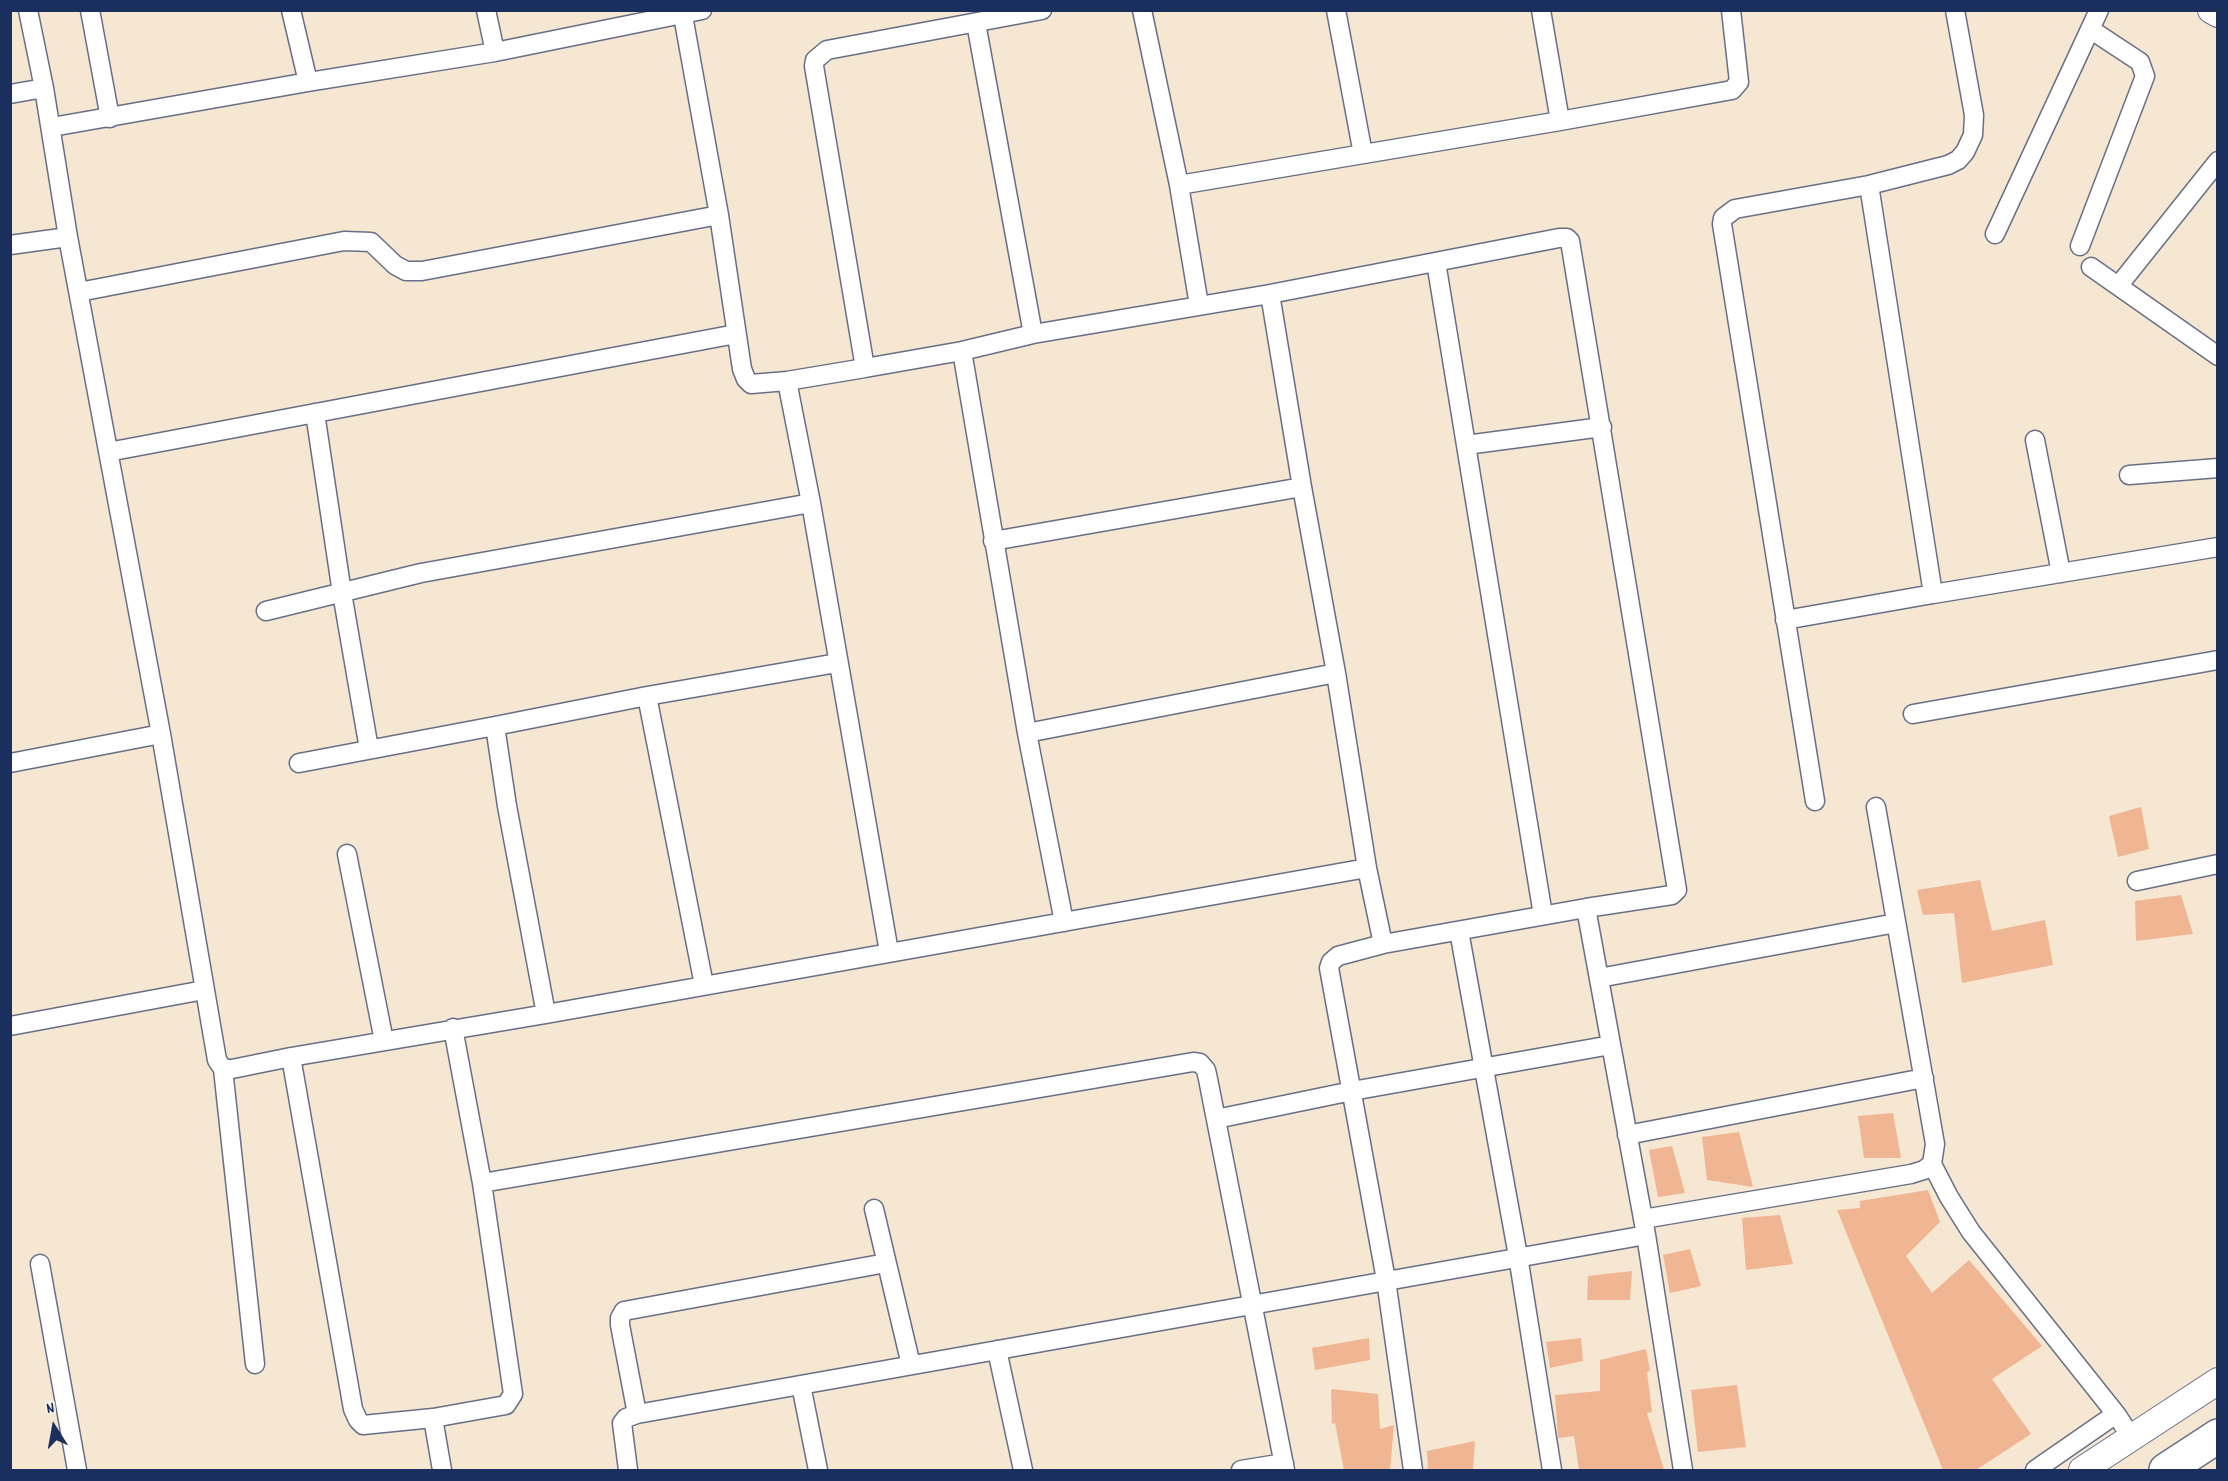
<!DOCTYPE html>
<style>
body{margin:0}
#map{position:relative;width:2228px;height:1481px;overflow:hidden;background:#f5e7d2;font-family:Dekko,sans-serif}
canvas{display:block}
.frame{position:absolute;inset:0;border:12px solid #1b2f5e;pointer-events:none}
.north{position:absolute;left:24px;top:1397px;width:60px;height:60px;-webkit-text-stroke:4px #f7f3e8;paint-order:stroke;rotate:349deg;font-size:16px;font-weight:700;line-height:24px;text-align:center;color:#1b2f5e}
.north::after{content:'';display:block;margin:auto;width:21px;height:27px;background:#1b2f5e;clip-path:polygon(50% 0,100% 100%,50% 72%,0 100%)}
</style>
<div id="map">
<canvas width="2228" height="1481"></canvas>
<div class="frame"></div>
<div class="north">N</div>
</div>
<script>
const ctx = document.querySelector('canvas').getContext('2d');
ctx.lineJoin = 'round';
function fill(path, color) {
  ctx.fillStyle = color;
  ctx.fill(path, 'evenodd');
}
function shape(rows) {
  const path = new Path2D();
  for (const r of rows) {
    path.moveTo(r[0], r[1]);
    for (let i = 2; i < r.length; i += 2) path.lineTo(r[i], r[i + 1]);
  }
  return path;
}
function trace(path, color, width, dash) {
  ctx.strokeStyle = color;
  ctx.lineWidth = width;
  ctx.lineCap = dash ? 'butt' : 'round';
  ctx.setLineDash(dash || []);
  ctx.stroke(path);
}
fill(shape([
 [2141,807,2149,849,2118,857,2109,816],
 [1980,880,1992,931,2045,920,2053,965,1962,983,1954,913,1923,915,1917,890],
 [2181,895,2193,934,2136,941,2135,901],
 [1893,1113,1901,1158,1864,1158,1858,1116],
 [1739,1132,1753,1187,1707,1180,1702,1137],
 [1672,1146,1685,1193,1658,1197,1649,1150],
 [1928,1190,1940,1222,1906,1256,1932,1293,1969,1260,2042,1346,1992,1379,2031,1434,1976,1470,1943,1470,1837,1210,1860,1208,1860,1201],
 [1780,1215,1793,1264,1746,1270,1742,1218],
 [1690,1249,1701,1286,1670,1293,1663,1255],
 [1632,1271,1630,1300,1587,1300,1588,1276],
 [1369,1338,1370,1360,1315,1370,1312,1348],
 [1581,1338,1583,1361,1550,1368,1546,1342],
 [1646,1349,1650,1371,1647,1372,1652,1412,1647,1413,1664,1470,1579,1470,1574,1436,1558,1438,1555,1395,1600,1391,1600,1360],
 [1737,1385,1746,1447,1698,1452,1691,1390],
 [1331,1389,1378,1394,1380,1429,1394,1425,1390,1470,1344,1470,1335,1423,1332,1424],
 [1475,1441,1473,1470,1428,1470,1427,1451]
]), '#f0b593');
const street = shape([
 [28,10,44,88],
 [90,10,110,118],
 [291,10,308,82],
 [486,10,495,52],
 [682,10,719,215,742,369,746,379,751,384,787,381,865,368],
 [1042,10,827,50,815,60,814,66,865,368,962,351,1033,334,1270,294],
 [1142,10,1179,185,1199,305],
 [1336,10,1363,154],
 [1541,10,1560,121],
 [976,23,1033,334],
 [10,94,44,88,68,237],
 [52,127,308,82,495,52,702,10],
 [1179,185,1560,121,1732,90,1739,82,1731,10],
 [1995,234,2099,10],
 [10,245,68,237,161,734,217,1060,223,1069,232,1069,291,1057,546,1014,1367,868,1336,673,1302,487,1270,294,1559,238,1567,238,1570,241,1677,890,1672,895,1586,908,1383,944,1338,956,1331,962,1329,968,1386,1280,1413,1470],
 [2080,246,2145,76,2140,62,2090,29],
 [1436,262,1543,915],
 [2091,267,2218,356],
 [2119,285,2218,161],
 [79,292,344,241,371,242,395,265,406,271,422,271,719,215],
 [962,351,1027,733,1064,922],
 [787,381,811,503,889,952],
 [315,413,342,593,369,749],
 [2035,440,2061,573],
 [1466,445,1602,427],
 [108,452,736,334],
 [2129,475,2218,468],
 [993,541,1302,487],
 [1933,594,2218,547],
 [266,611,421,573,811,503],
 [1785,620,1933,594,1869,185],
 [647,696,704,985],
 [1913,714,2218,660],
 [1027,733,1336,673],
 [10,763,161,734],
 [299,763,495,726],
 [1815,801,1722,224,1723,218,1735,209,1869,185,1948,165,1958,160,1965,152,1973,135,1974,115,1955,10],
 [347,854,384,1041],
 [1367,868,1383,944],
 [2137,881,2218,864],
 [1586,908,1646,1235,1683,1470],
 [1459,931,1518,1256,1552,1470],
 [1599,978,1896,923],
 [546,1014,507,806,495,726,647,696,837,663],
 [10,1026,204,990],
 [291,1057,353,1409,358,1420,363,1425,433,1418,442,1470],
 [223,1069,255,1364],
 [1216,1119,1352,1091,1611,1045],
 [1627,1135,1924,1078],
 [1932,1164,1949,1197,1971,1232,2116,1414,2131,1437],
 [482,1183,1193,1062,1200,1063,1206,1070,1208,1079,1285,1470],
 [874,1209,911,1365],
 [1643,1219,1911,1174,1924,1170,1932,1164,1935,1144,1876,807],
 [40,1264,77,1470],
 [997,1350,1023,1470],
 [801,1385,818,1470],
 [637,1414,620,1325,620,1318,624,1311,886,1263],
 [433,1418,506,1405,513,1394,482,1183,453,1028],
 [628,1470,622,1423,626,1418,637,1414,1646,1235],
 [1241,1470,1284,1463],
 [2035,1470,2116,1414]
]);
const secondary = shape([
 [2211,10,2218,14],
 [2082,1470,2218,1381]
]);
const highway = shape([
 [2166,1470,2218,1436]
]);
trace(street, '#676f87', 21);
trace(secondary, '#676f87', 28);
trace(highway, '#676f87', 36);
trace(street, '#fff', 18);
trace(secondary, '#fff', 26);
trace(highway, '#fff', 33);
</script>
